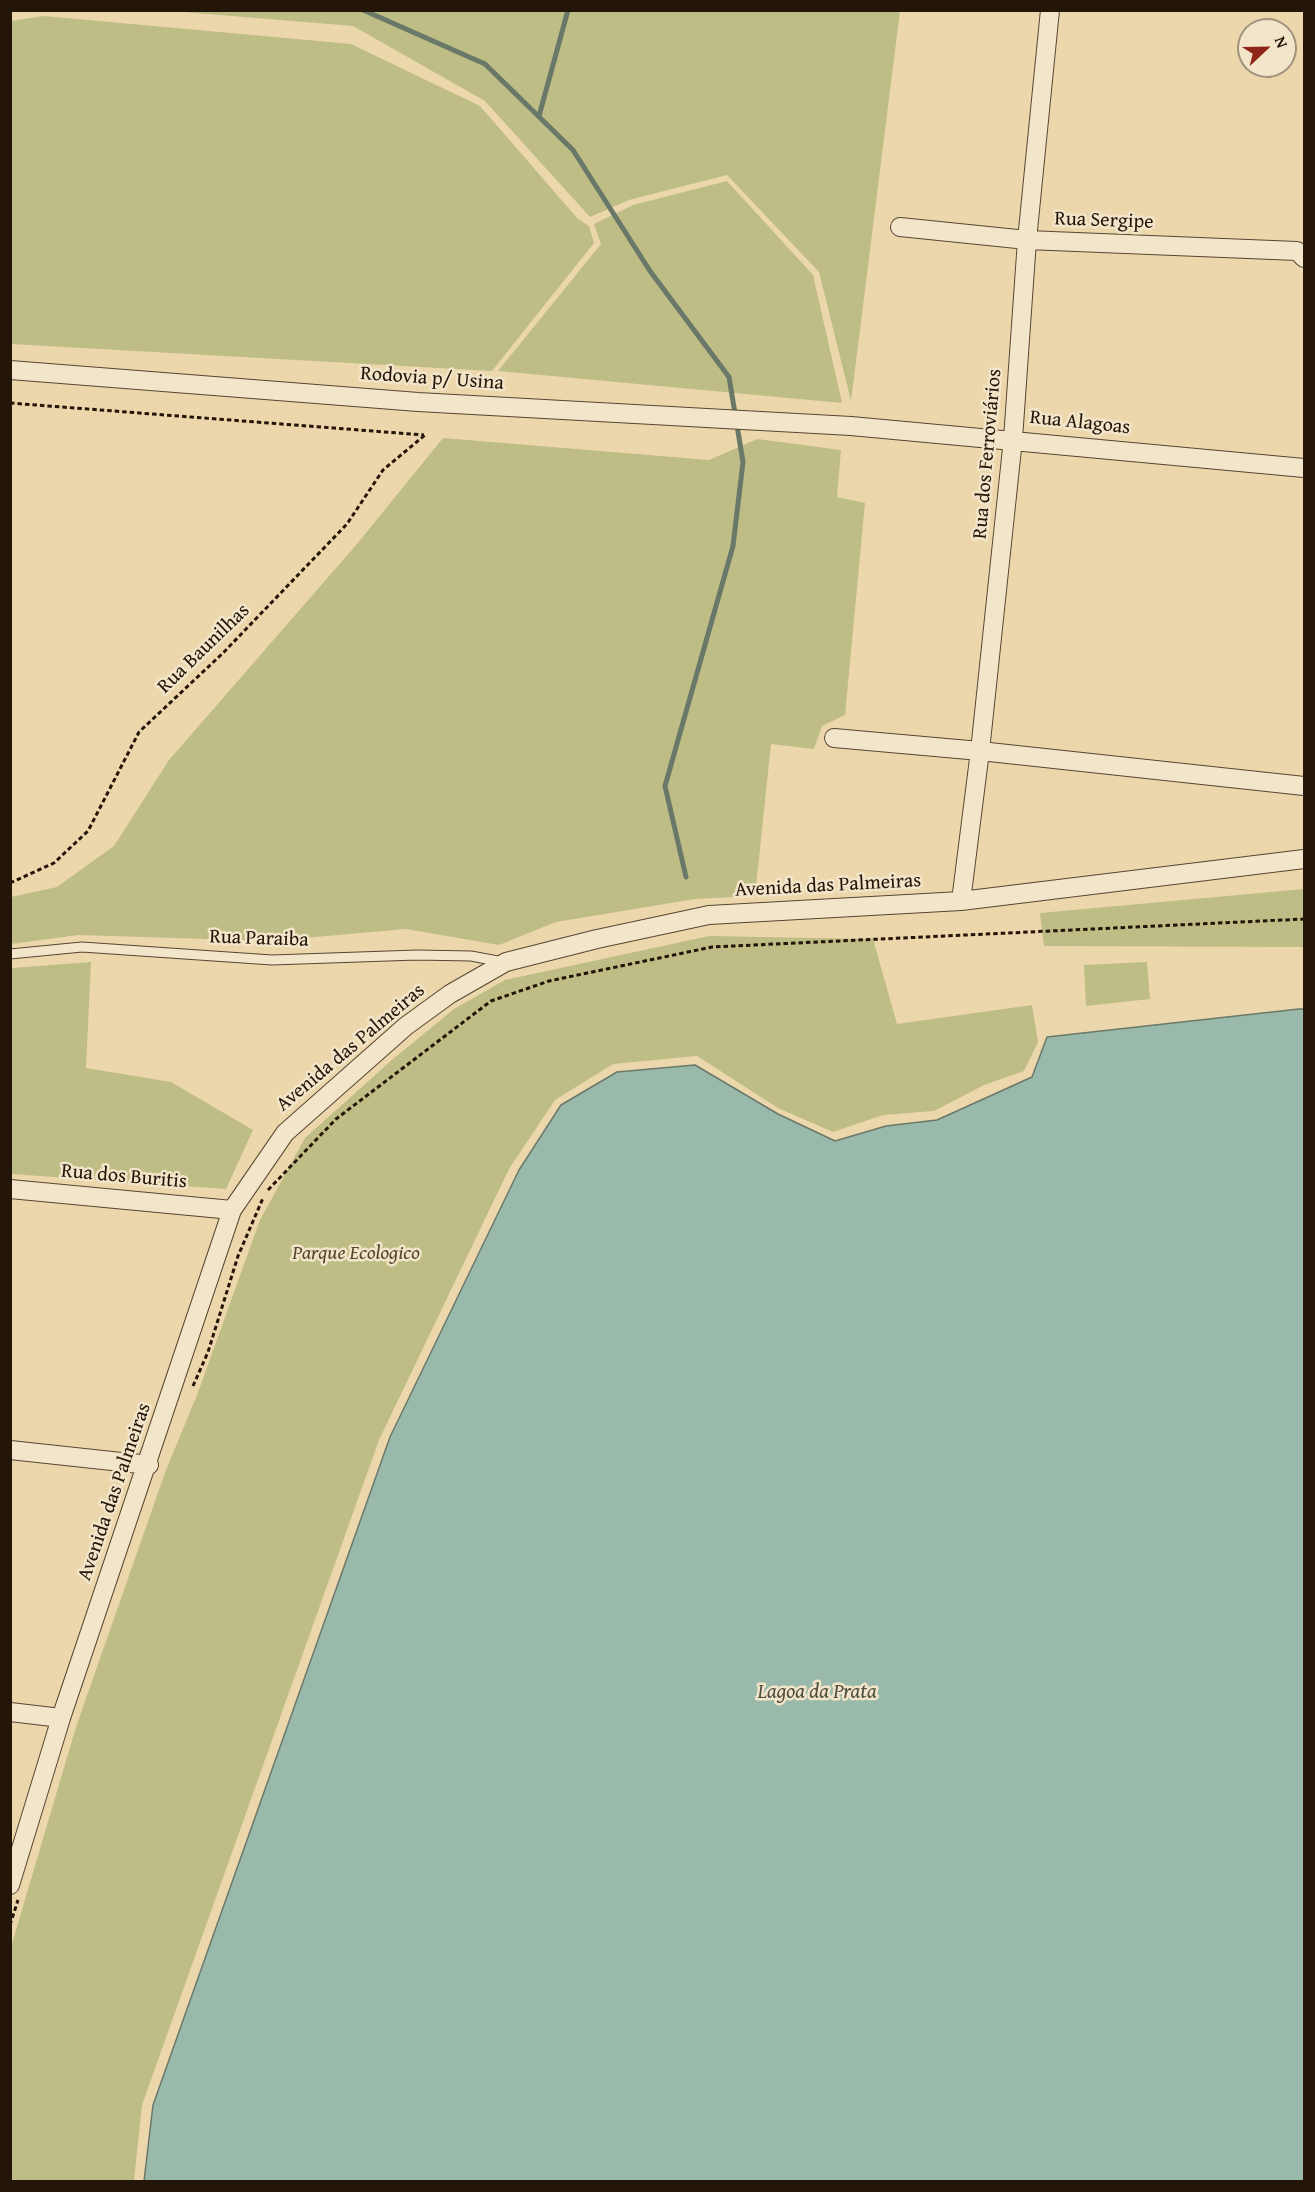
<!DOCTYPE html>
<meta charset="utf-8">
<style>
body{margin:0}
#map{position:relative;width:1315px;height:2192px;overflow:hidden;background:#ecd7ac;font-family:"Gentium Book Plus",serif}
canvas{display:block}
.frame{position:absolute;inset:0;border:12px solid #241509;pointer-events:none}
.north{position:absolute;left:1237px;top:18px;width:60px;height:60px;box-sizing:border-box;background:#f3e5c9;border:2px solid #a0927c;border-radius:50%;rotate:68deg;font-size:16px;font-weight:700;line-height:24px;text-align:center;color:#241509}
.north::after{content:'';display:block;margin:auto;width:21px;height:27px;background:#8f2418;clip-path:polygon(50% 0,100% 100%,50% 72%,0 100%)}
</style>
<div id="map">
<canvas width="1315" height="2192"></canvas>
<div class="frame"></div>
<div class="north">N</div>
</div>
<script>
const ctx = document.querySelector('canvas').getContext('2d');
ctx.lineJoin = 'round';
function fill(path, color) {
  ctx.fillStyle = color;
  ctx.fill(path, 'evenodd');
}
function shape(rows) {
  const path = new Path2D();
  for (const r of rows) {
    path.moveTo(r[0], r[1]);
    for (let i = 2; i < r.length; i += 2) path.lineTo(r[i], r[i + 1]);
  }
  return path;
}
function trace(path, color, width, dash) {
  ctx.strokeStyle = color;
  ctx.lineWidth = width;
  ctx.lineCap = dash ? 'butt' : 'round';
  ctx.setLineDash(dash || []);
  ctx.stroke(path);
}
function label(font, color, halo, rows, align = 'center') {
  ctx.font = font + ' "Gentium Book Plus",serif';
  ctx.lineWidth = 5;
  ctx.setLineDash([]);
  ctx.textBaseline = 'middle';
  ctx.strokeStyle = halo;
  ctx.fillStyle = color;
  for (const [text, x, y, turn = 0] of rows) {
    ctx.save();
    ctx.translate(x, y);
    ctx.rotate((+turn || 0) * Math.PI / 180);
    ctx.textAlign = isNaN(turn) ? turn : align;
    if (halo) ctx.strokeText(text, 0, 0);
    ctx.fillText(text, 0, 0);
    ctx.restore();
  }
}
fill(shape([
 [171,11,900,11,851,401,819,272,727,175,629,200,590,217,485,101,353,26],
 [44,16,351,44,480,106,578,219,589,226,594,243,492,371,11,344,11,21],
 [727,181,813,275,842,403,498,371,601,244,594,224,633,205],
 [443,438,709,460,757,439,841,450,837,497,865,503,845,715,822,726,814,749,771,744,755,896,695,899,556,922,499,945,406,929,270,941,78,935,11,944,11,897,57,887,114,846,169,760,357,544],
 [1304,889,1304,947,1044,946,1040,913],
 [709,936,873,939,897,1024,1032,1005,1038,1042,1024,1071,984,1085,934,1111,883,1115,833,1132,778,1108,697,1056,613,1064,555,1100,509,1169,379,1440,142,2105,134,2181,11,2181,11,1947,76,1727,166,1470,197,1395,260,1220,305,1138,393,1059,454,1009,505,980],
 [91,962,86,1068,171,1082,253,1130,226,1189,11,1174,11,968],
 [1147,962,1150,999,1086,1006,1084,965]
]), '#bebd85');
const water = shape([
 [1299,1009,1304,1009,1304,2181,144,2181,153,2105,390,1437,519,1170,561,1105,617,1072,695,1065,778,1114,835,1141,886,1126,937,1120,1032,1077,1047,1037,1299,1009]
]);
fill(water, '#99baaa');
trace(water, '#6a786a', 1.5);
trace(shape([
 [363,10,485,64,573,150,650,271,729,377,743,462,733,546,665,786,686,877],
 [539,116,568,10]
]), '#6a786a', 5);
const service = shape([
 [10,954,82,947,272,960,417,955,471,956,503,962]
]);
const minor = shape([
 [900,227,1027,240,1297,251,1304,258],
 [10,370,418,402,851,426,1304,468],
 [834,738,980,751,1304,786],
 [961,901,980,751,1013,439,1027,240,1050,10],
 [10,1189,232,1210],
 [10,1450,149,1465],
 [10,1712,61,1718],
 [10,1885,61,1718,232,1210,285,1133,406,1026,450,994,506,962,597,939,709,915,961,901,1304,859]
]);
trace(service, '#564632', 11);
trace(minor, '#564632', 20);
trace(shape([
 [10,403,424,435],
 [10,883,54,863,88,831,139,732,223,653,347,524,383,470,425,435],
 [268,1190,336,1119,491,1001,549,981,712,947,1304,919],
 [193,1386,208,1352,238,1256,263,1198],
 [10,1925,18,1900]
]), '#241509', 3, [4.5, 3]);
trace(service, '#f3e5c9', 9);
trace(minor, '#f3e5c9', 18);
label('20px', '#241509', '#f3e5c9', [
 ["Rua Sergipe",1104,221,2],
 ["Rodovia p/ Usina",432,379,4],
 ["Rua Alagoas",1080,423,6],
 ["Rua dos Ferroviários",988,454,-85],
 ["Rua Baunilhas",204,649,-44],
 ["Avenida das Palmeiras",828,886,-3],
 ["Rua Paraiba",259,939,2],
 ["Avenida das Palmeiras",351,1048,-40],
 ["Rua dos Buritis",124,1177,5],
 ["Avenida das Palmeiras",115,1492,-71]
]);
label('italic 20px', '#52472e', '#f3e5c9', [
 ["Parque Ecologico",356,1254]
]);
label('italic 21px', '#4d4f41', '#f3e5c9', [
 ["Lagoa da Prata",817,1693]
]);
</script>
